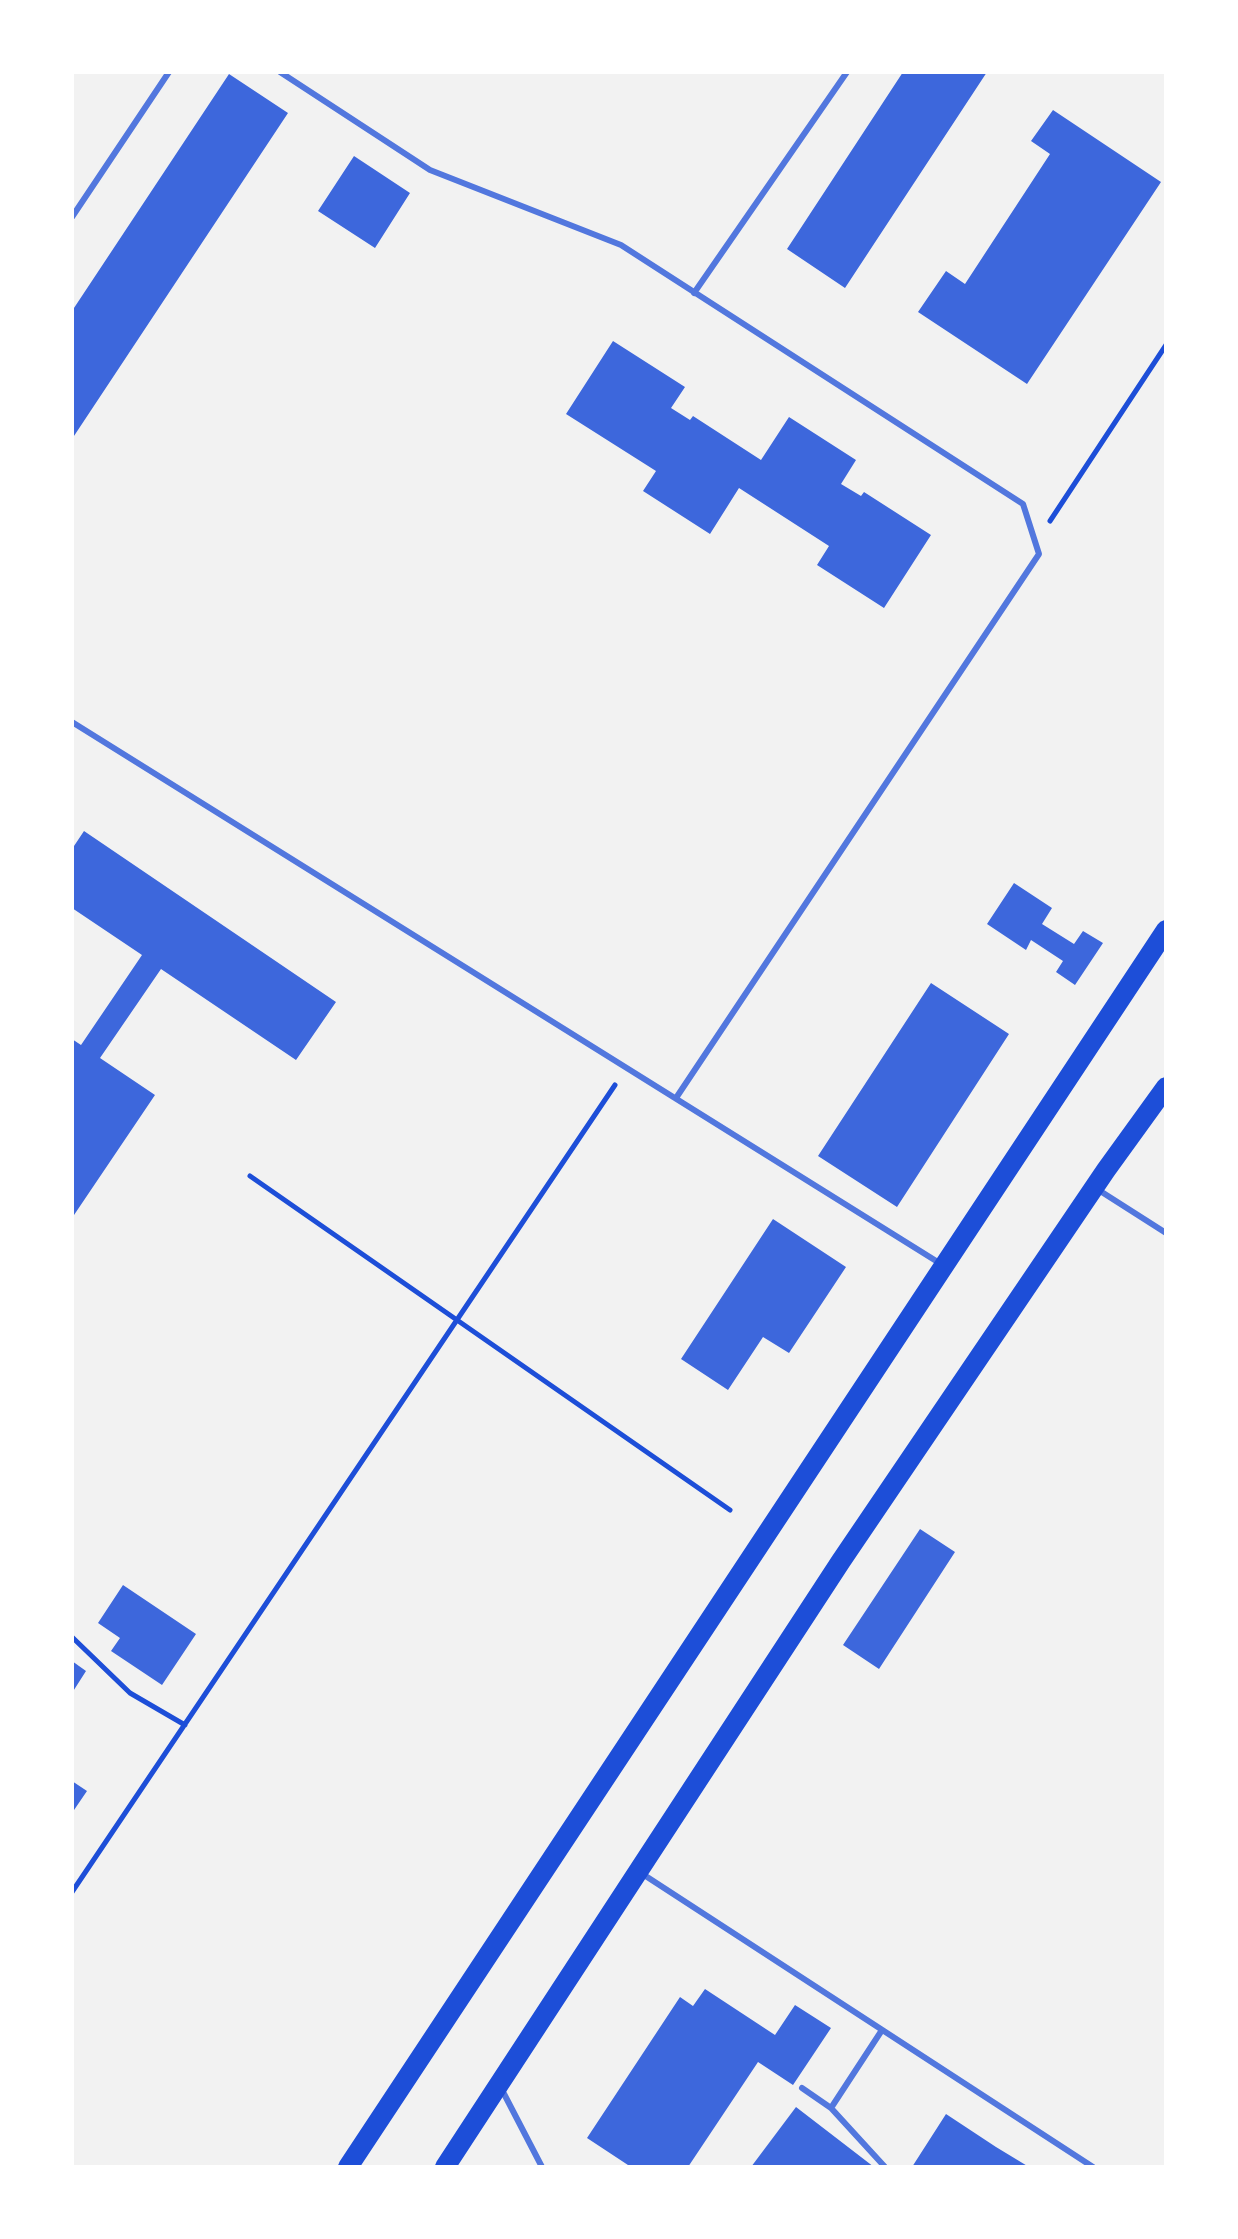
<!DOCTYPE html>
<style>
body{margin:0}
#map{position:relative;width:1238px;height:2239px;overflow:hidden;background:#f2f2f2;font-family:Commissioner,sans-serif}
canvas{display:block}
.frame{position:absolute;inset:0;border:74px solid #fff;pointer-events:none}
</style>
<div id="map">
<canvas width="1238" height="2239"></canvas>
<div class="frame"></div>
</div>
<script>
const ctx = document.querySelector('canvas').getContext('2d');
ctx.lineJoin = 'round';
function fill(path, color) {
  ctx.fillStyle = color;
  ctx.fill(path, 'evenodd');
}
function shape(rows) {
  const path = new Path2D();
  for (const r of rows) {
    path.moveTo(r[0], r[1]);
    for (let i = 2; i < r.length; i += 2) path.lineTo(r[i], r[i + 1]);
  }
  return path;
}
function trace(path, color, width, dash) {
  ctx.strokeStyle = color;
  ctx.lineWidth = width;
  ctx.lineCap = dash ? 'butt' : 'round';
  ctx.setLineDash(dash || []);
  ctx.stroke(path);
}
fill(shape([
 [903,72,987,72,845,288,787,249],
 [229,74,288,113,72,439,72,311],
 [1053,110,1161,182,1027,384,918,312,946,271,965,284,1050,154,1031,141],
 [354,156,410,193,375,248,318,211],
 [613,341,685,387,671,408,690,420,693,416,761,460,789,417,856,460,841,484,861,496,864,492,931,535,884,608,817,565,829,546,739,488,710,534,643,491,656,471,566,414],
 [84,831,336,1002,296,1060,161,969,100,1058,155,1095,72,1218,72,1039,81,1045,142,955,72,908,72,849],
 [1014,883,1052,908,1042,924,1074,944,1083,931,1103,943,1075,985,1056,972,1063,961,1031,940,1026,950,987,924],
 [931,983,1009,1034,897,1207,818,1156],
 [773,1219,846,1267,789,1353,763,1337,728,1390,681,1359],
 [920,1529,955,1552,879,1669,843,1645],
 [123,1585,196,1634,162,1685,111,1651,120,1638,98,1623],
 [72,1661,86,1671,72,1693],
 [72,1781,87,1791,72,1813],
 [705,1989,775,2035,795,2005,831,2028,793,2085,758,2062,688,2167,631,2167,587,2138,680,1997,693,2006],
 [796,2107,874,2167,751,2167],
 [946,2114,996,2147,1029,2167,912,2167]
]), '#3d67dc');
trace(shape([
 [1050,521,1166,345],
 [250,1176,730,1510],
 [72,1637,130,1693,185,1725],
 [72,1892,615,1085]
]), '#1d4ed8', 5);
trace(shape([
 [280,72,430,170,621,245,1023,504,1039,554,676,1098],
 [72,217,169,72],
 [694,293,847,72],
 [72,722,941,1264],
 [1097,1189,1166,1233],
 [641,1873,1093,2167],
 [501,2088,542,2167],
 [802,2088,831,2108,885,2167],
 [831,2108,882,2030]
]), '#5277de', 6);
trace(shape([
 [348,2167,1166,930],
 [445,2167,841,1561,1106,1170,1166,1087]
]), '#1d4ed8', 20);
</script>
